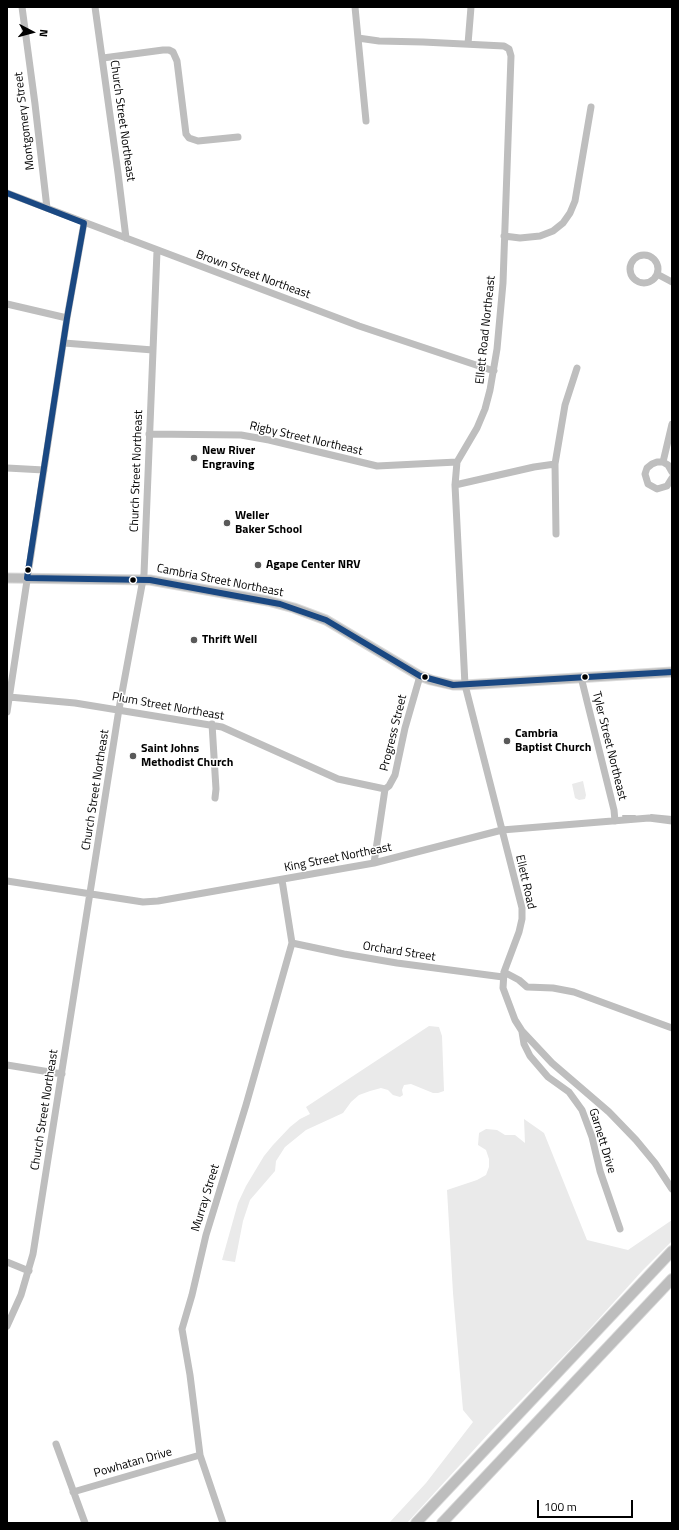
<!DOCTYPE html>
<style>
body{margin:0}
#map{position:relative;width:679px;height:1530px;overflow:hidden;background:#fff;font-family:"Titillium Web",sans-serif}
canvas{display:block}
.frame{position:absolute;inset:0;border:8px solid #000;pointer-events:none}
.north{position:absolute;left:12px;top:12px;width:40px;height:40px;-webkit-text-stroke:3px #fff;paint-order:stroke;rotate:96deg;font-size:11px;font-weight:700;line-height:16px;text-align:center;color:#000}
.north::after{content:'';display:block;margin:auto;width:14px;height:18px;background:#000;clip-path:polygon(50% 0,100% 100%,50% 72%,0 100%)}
.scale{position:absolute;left:537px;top:1500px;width:96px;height:18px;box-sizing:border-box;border:2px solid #000;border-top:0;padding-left:5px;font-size:12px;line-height:14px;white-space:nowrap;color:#000;-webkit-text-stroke:3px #fff;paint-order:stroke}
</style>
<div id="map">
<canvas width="679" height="1530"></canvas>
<div class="frame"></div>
<div class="north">N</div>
<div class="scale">100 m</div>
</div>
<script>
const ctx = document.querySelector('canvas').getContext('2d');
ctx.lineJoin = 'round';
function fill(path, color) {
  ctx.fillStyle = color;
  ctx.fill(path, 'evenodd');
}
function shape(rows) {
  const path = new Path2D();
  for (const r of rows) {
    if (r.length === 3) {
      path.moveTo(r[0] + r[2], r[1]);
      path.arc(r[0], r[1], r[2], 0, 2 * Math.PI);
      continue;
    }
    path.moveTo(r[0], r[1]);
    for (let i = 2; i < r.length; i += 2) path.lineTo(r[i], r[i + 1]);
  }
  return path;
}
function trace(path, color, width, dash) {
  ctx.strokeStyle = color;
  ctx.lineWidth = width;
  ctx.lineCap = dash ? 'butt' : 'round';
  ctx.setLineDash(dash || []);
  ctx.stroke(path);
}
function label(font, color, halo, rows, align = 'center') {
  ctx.font = font + ' "Titillium Web",sans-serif';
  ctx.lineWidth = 3;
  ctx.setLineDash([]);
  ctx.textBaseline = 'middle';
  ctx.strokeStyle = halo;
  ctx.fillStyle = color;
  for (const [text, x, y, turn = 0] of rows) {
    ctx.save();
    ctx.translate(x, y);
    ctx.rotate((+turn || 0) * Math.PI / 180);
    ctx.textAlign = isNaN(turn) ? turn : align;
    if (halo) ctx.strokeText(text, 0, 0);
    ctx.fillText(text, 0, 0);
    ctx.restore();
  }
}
fill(shape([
 [583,781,586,795,585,799,579,800,575,798,572,784],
 [429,1026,439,1027,442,1036,444,1091,438,1093,433,1093,411,1084,404,1085,402,1090,403,1095,400,1097,393,1095,388,1090,381,1088,370,1091,359,1095,351,1102,343,1113,306,1130,285,1147,276,1161,275,1171,250,1200,243,1221,235,1262,222,1260,238,1203,246,1186,264,1156,273,1145,290,1127,300,1119,310,1114,306,1107],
 [524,1119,544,1133,587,1240,628,1250,672,1220,672,1241,643,1270,585,1334,491,1431,407,1523,389,1523,426,1483,473,1422,463,1410,453,1293,447,1190,477,1180,486,1175,489,1167,489,1159,486,1150,478,1145,479,1133,486,1129,497,1130,505,1135,515,1135,525,1143]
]), '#eaeaea');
trace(shape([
 [651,815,672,817],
 [623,816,635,816]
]), '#bcbcbc', 2);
const major = shape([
 [7,578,150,580,268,601,294,608,326,620,420,676,431,680,453,685,465,685,672,672]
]);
const highway = shape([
 [416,1523,672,1251],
 [442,1523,672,1279]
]);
trace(major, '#dbdbdb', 11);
trace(highway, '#dbdbdb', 12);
trace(shape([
 [22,7,35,104,47,208],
 [95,7,118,173,126,238],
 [355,7,366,121],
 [358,38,379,41,423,42,504,46,509,49,511,56,503,283,497,349,490,390,485,409,477,428,457,462,455,485,465,685,522,908,522,919,519,932,504,972,503,988,515,1020,522,1031,552,1063,609,1112,636,1140,655,1163,672,1189],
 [468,44,471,7],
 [103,58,163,50,169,50,173,52,177,61,186,134,189,138,198,141,238,137],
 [7,193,359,326,494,371],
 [504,236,520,238,540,236,553,231,563,223,570,213,575,201,591,107],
 [644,269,14],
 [657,274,672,282],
 [7,304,67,318],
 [64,343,153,350],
 [149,434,241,435,269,440,377,466,457,462],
 [663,462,672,424],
 [7,468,44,470],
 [672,472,668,465,663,462,657,462,652,464,647,468,645,474,648,484,657,489,667,486,672,478],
 [455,485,534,467,555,464],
 [556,534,555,464,565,405,577,368],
 [581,677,614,810,615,821],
 [9,697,75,703,222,727,338,779,385,789],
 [7,712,67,318,84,223],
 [212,724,216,789,215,798],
 [374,863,385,789,389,786,395,775,405,728,420,676],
 [7,881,143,902,158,901,374,863,502,830,649,818,672,821],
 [292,943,344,954,397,963,503,977],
 [504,972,519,980,527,987,553,988,574,992,672,1028],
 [522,1032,524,1044,530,1056,548,1077,569,1092,582,1110,592,1137,600,1171,620,1229],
 [7,1065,62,1074],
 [7,1262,29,1271],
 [7,1326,21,1295,33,1254,119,709,144,574,157,251],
 [56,1444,85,1523],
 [73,1492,200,1455],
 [223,1523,200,1455,190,1375,182,1329,192,1295,206,1235,246,1105,292,943,282,880]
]), '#bebebe', 7);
trace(major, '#bdbdbd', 9);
trace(highway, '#bdbdbd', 10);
trace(shape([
 [7,193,84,223,67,318,27,578,150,580,280,604,326,620,420,676,453,685,672,672]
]), '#1a4882', 6);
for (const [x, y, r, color] of [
 [194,458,4,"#595959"],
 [227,523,4,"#595959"],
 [258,565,4,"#595959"],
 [28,570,3.5,"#000"],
 [133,580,3.5,"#000"],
 [194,640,4,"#595959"],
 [425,677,3.5,"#000"],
 [585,677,3.5,"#000"],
 [507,741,4,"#595959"],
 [133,756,4,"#595959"]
]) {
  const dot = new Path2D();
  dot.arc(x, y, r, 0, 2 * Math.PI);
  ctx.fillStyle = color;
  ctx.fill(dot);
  trace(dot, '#fff', 1.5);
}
label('12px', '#000', '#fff', [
 ["Montgomery Street",25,121,-97],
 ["Church Street Northeast",122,121,82],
 ["Brown Street Northeast",253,275,20],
 ["Ellett Road Northeast",486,330,-84],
 ["Rigby Street Northeast",306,439,13],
 ["Church Street Northeast",137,471,-88],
 ["Cambria Street Northeast",220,581,11],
 ["Plum Street Northeast",168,707,10],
 ["Progress Street",394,733,-76],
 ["Tyler Street Northeast",609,746,76],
 ["Church Street Northeast",96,790,-81],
 ["King Street Northeast",338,858,-11],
 ["Ellett Road",525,882,77],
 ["Orchard Street",399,952,9],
 ["Church Street Northeast",45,1110,-81],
 ["Garnett Drive",602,1141,73],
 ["Murray Street",206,1198,-73],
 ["Powhatan Drive",133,1463,-16]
]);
label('bold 12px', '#000', '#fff', [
 ["New River",202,451],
 ["Engraving",202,465],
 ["Weller",235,516],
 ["Baker School",235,530],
 ["Agape Center NRV",266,565],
 ["Thrift Well",202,640],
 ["Cambria",515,734],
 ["Baptist Church",515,748],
 ["Saint Johns",141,749],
 ["Methodist Church",141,763]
], 'left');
</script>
